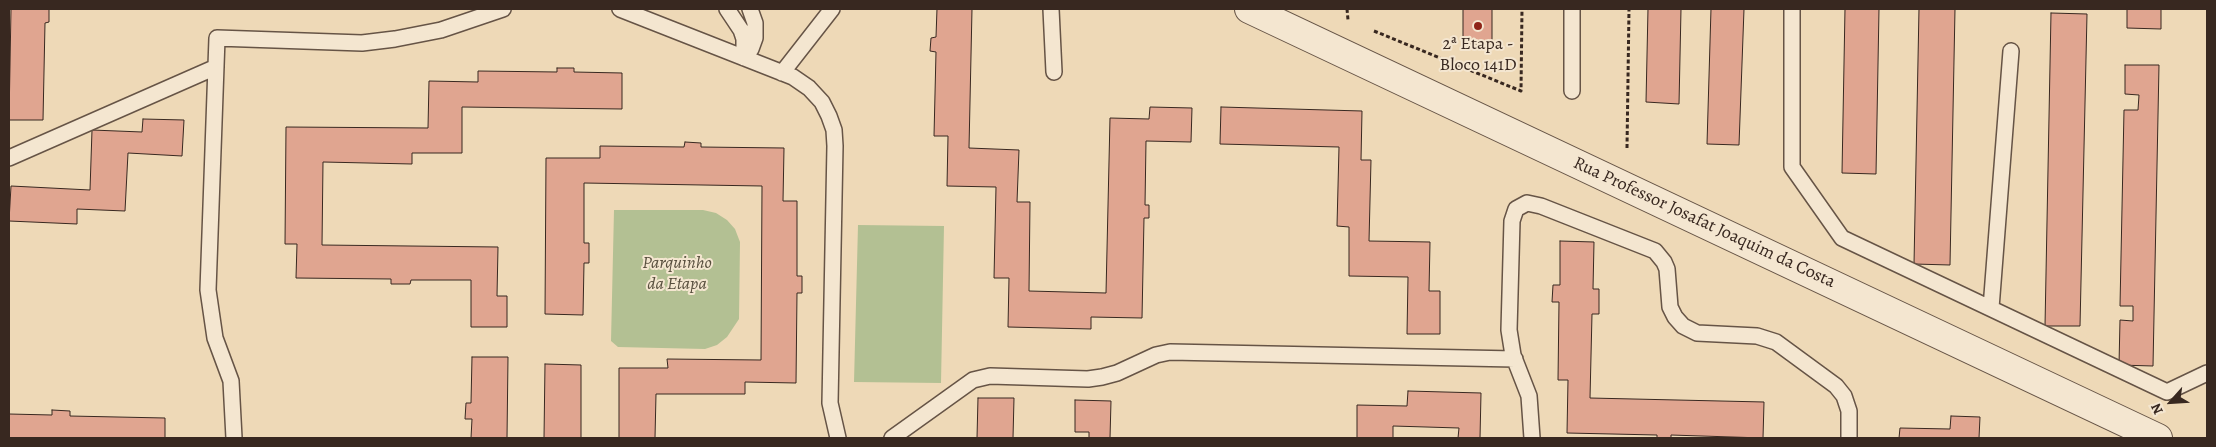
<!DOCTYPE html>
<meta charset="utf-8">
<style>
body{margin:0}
#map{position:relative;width:2216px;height:447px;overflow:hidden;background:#eed9b7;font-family:Alegreya,serif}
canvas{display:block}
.frame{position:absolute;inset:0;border:10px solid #382820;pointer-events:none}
.north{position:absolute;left:2146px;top:377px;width:50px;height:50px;-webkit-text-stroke:4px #f4e6d0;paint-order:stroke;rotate:244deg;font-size:14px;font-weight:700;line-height:20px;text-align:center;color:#382820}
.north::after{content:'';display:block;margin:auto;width:18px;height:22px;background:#382820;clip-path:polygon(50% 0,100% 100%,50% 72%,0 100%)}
</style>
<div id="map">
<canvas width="2216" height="447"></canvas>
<div class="frame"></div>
<div class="north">N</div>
</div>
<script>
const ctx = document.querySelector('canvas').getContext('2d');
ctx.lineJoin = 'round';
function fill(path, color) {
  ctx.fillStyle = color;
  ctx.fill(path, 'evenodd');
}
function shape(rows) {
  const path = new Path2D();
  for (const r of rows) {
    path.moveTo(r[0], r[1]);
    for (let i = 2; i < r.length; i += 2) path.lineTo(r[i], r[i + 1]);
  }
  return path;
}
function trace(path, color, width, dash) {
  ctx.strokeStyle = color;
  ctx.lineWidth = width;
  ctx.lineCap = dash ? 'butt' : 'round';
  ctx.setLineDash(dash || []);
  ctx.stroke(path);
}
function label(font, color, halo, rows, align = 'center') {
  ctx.font = font + ' Alegreya,serif';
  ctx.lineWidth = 4;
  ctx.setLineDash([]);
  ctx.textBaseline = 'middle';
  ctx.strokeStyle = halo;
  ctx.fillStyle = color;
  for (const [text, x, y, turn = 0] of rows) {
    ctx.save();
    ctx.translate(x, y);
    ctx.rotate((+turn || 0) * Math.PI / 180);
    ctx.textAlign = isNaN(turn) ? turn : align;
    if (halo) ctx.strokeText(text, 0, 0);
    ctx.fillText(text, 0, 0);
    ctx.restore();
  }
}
fill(shape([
 [614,210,703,210,716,213,727,220,735,229,740,242,739,319,727,337,717,345,705,349,618,347,611,341],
 [858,225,944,226,941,383,854,382]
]), '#b3c093');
const building = shape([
 [11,9,49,9,49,22,45,23,43,120,9,120,11,9],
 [937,9,972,9,969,148,1019,150,1017,202,1030,202,1029,291,1106,293,1110,118,1149,119,1150,107,1192,108,1191,142,1146,141,1145,205,1149,205,1149,218,1144,218,1142,318,1091,317,1091,329,1008,327,1009,278,994,278,996,187,947,186,948,136,934,136,936,52,930,51,931,38,936,37,937,9],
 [1463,9,1492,9,1492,44,1463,44,1463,9],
 [1648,9,1681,9,1679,104,1646,102,1648,9],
 [1711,9,1744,9,1739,145,1707,144,1711,9],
 [1845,9,1879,9,1876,174,1842,173,1845,9],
 [1919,9,1955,9,1950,265,1914,264,1919,9],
 [2127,9,2161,9,2161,29,2127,28,2127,9],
 [2051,13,2087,14,2080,326,2045,326,2051,13],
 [2125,65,2159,65,2153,366,2119,365,2120,320,2133,321,2133,306,2120,306,2124,110,2138,110,2139,95,2125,94,2125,65],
 [557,68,574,68,574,72,622,73,622,109,462,107,462,153,412,153,412,164,323,162,322,245,498,247,497,296,507,296,507,327,471,327,471,280,411,280,410,284,391,284,391,279,296,278,297,244,285,244,286,127,428,128,429,81,478,82,478,71,557,72,557,68],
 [1221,107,1362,111,1361,160,1371,160,1369,241,1430,242,1429,291,1440,291,1440,334,1407,334,1408,277,1349,276,1349,227,1337,226,1339,147,1220,144,1221,107],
 [143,119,184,120,182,156,128,153,125,211,77,209,77,224,9,221,11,186,90,190,92,130,142,132,143,119],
 [685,142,701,143,701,147,784,148,783,201,797,201,797,276,802,276,802,293,797,293,796,383,745,382,745,394,656,394,655,438,619,438,619,368,668,368,667,359,761,360,762,186,584,183,584,243,589,243,589,263,584,263,583,315,545,314,546,158,600,158,600,146,684,147,685,142],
 [1560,241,1594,242,1593,289,1599,289,1599,314,1592,314,1590,398,1764,402,1763,438,1671,435,1671,438,1657,438,1657,435,1567,433,1568,380,1558,380,1559,302,1552,302,1553,285,1560,285,1560,241],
 [472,357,508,357,507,438,471,438,472,419,465,419,466,403,471,403,472,357],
 [545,364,581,365,581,438,544,438,545,364],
 [1408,391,1481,393,1480,438,1458,438,1459,428,1393,426,1393,438,1357,438,1357,405,1407,406,1408,391],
 [978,398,1014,398,1013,438,977,438,978,398],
 [1075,400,1111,401,1110,438,1089,438,1089,432,1075,432,1075,400],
 [52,410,70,411,70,416,165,418,165,438,9,438,9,414,52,415,52,410],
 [1951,416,1980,417,1979,438,1899,438,1900,428,1950,429,1951,416]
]);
fill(building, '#e0a590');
trace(building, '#382820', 1);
const service = shape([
 [620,9,793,77,809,88,822,102,829,116,834,130,835,146,830,403,838,438],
 [727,9,741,30,744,39,744,58,751,49,755,38,755,23,750,9],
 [1051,9,1054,72],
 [1792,9,1792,167,1842,238,2167,392,2207,373],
 [782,73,832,9],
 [1572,91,1572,9],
 [9,158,216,67],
 [1991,308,2011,51],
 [234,438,231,381,215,338,208,290,217,38,362,43,395,39,441,30,503,9],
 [892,438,973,380,990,376,1088,379,1102,377,1117,373,1156,355,1170,352,1515,359],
 [1532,438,1529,396,1513,355,1509,330,1512,221,1516,209,1527,203,1541,206,1655,251,1664,262,1667,269,1670,307,1675,317,1683,326,1697,333,1757,336,1776,342,1836,386,1844,396,1849,411,1849,438]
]);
const minor = shape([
 [1249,9,2158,438]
]);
trace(service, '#665446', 18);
trace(minor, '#665446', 30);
trace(shape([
 [1347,9,1348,20],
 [1374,31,1521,91,1522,9],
 [1627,148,1629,9]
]), '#382820', 3, [4, 2.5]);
trace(service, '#f4e6d0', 15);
trace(minor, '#f4e6d0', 28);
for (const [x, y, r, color] of [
 [1478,26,5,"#8f2418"]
]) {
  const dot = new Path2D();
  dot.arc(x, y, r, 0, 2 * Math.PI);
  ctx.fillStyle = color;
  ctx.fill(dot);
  trace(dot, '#f4e6d0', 2);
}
label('18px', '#382820', '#f4e6d0', [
 ["2ª Etapa -",1478,45],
 ["Bloco 141D",1478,66]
]);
label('18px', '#382820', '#f4e6d0', [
 ["Rua Professor Josafat Joaquim da Costa",1704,223,25]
]);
label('italic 18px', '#574e3d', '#f4e6d0', [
 ["Parquinho",677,264],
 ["da Etapa",677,285]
]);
</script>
